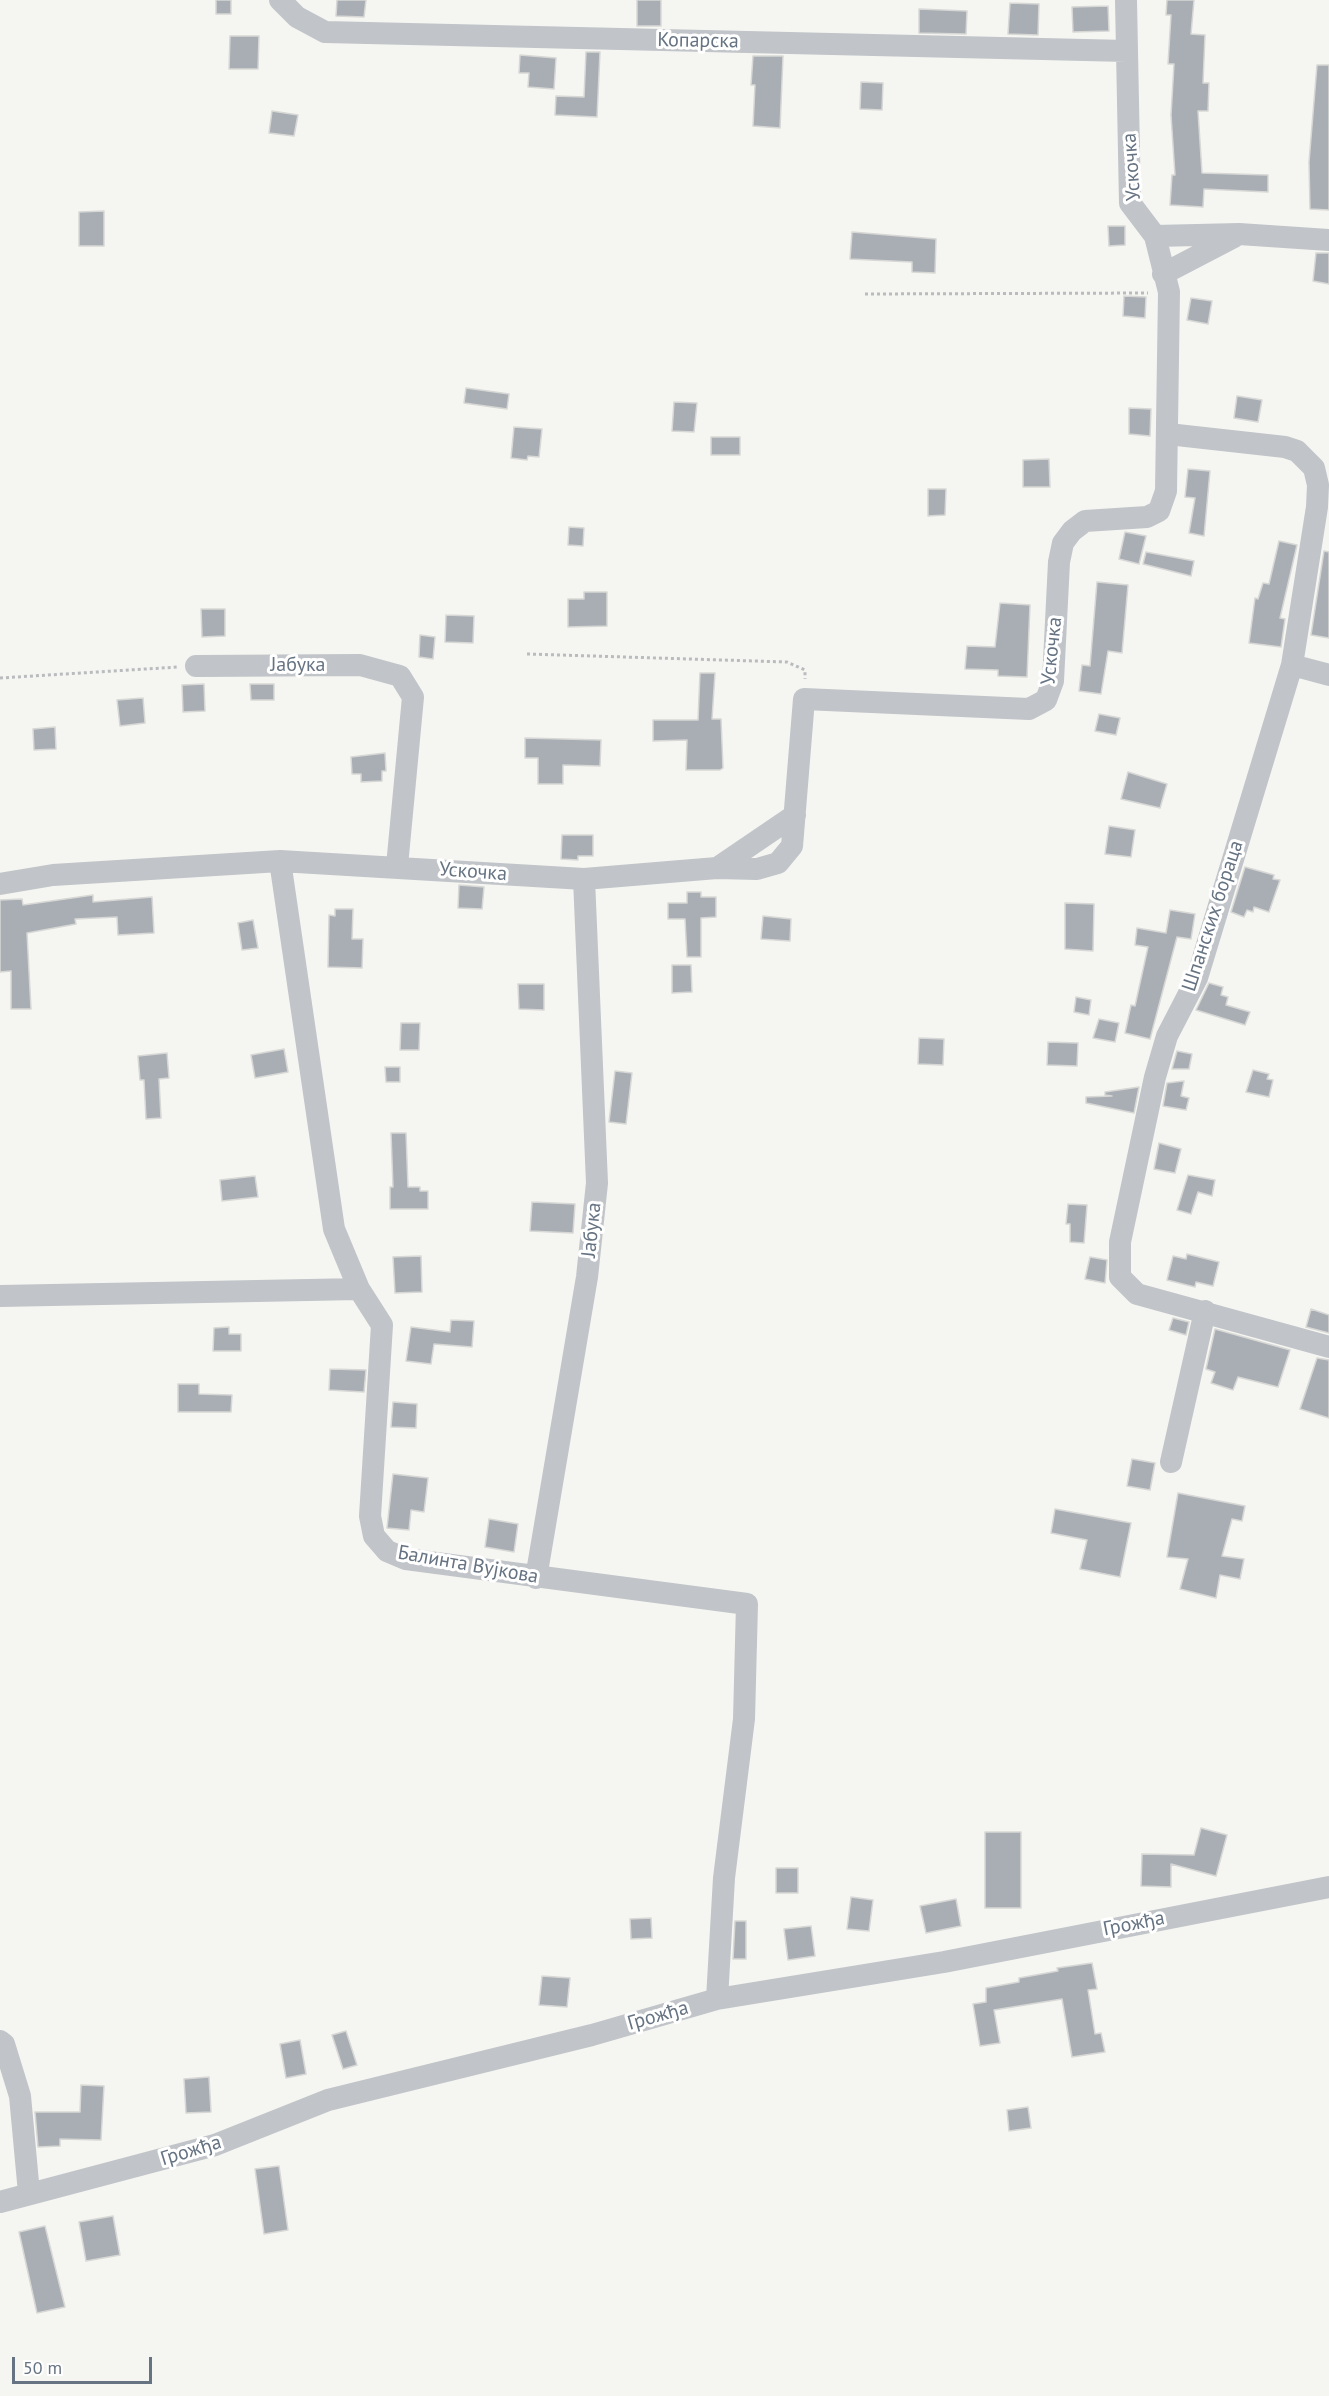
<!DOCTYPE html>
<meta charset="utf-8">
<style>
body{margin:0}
#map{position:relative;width:1329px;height:2396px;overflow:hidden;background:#f5f6f2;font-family:"PT Sans",sans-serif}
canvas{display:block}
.scale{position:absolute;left:12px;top:2357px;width:140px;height:27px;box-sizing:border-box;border:3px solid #667382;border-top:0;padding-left:8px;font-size:18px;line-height:21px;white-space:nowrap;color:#667382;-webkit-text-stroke:4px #fff;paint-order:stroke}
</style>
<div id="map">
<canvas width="1329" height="2396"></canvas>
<div class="scale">50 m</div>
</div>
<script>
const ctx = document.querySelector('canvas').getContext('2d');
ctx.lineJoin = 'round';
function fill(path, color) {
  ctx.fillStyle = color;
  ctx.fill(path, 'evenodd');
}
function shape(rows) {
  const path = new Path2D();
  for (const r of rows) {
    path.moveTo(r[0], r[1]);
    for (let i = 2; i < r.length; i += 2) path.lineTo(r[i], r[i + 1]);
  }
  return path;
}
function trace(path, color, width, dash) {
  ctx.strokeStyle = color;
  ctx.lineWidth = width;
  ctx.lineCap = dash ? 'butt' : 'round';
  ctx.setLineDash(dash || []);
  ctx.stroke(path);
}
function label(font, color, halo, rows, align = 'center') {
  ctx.font = font + ' "PT Sans",sans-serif';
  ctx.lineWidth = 6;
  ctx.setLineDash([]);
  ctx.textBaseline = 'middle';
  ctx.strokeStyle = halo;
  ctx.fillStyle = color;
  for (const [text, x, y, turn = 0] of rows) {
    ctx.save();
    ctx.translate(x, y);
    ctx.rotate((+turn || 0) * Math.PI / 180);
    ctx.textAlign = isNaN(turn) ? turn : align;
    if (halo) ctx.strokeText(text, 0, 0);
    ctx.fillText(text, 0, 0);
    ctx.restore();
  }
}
const building = shape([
 [216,0,231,0,231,14,216,14,216,0],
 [337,0,366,0,364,17,336,16,337,0],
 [637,0,661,0,661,26,637,26,637,0],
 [1167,0,1194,0,1191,34,1205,35,1203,83,1209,83,1208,111,1198,111,1202,173,1268,175,1268,192,1204,189,1203,207,1170,205,1172,175,1175,175,1171,115,1174,64,1168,64,1171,15,1166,15,1167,0],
 [1010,3,1039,4,1038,35,1008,34,1010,3],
 [1108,6,1109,31,1073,32,1072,7,1108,6],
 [919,9,967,11,966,34,919,33,919,9],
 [230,36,259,36,258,69,229,69,230,36],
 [586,52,600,52,597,117,555,115,556,96,584,97,586,52],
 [520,55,556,58,554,89,528,87,529,73,519,73,520,55],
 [753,56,783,56,780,128,753,126,755,85,751,85,753,56],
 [1317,65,1329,65,1329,210,1310,209,1309,162,1317,65],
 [861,82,883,83,882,110,860,109,861,82],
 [272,111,298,115,294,136,269,133,272,111],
 [104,211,104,246,79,246,79,212,104,211],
 [1108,226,1125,226,1125,245,1109,246,1108,226],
 [852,232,936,239,935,273,912,272,912,262,850,259,852,232],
 [1316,253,1329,253,1329,284,1313,281,1316,253],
 [1124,296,1146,297,1145,318,1123,316,1124,296],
 [1191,298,1212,301,1208,324,1187,320,1191,298],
 [466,388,509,394,507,409,464,403,466,388],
 [1237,396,1262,400,1258,422,1234,418,1237,396],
 [674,402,697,403,694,432,672,431,674,402],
 [1129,408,1151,409,1150,436,1129,434,1129,408],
 [514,427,542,429,539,457,528,456,527,460,511,458,514,427],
 [711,437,740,437,740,455,711,455,711,437],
 [1049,459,1050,487,1023,487,1023,460,1049,459],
 [1188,469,1210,471,1204,536,1189,533,1195,498,1185,497,1188,469],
 [928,489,946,489,945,515,928,516,928,489],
 [569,527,584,528,583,546,568,545,569,527],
 [1125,532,1146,536,1139,564,1119,559,1125,532],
 [1279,541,1297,545,1280,618,1285,619,1281,647,1249,643,1255,598,1258,599,1263,583,1269,584,1279,541],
 [1324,551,1329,552,1329,638,1311,635,1324,551],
 [1146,552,1194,561,1191,576,1143,564,1146,552],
 [1097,582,1128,585,1122,653,1108,651,1101,694,1079,691,1082,665,1090,666,1097,582],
 [584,592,607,592,607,626,568,627,568,599,584,599,584,592],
 [1000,603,1030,605,1027,677,998,676,998,670,965,669,967,646,995,647,1000,603],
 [201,609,225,609,225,636,202,637,201,609],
 [446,615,474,616,473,643,445,642,446,615],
 [420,635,435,637,433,659,419,657,420,635],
 [700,673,715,673,712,719,721,719,723,768,720,770,686,770,687,740,653,741,653,720,698,720,700,673],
 [204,684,205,711,183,712,182,685,204,684],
 [250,684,274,684,274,700,251,700,250,684],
 [143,698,145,723,120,726,117,700,143,698],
 [1099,714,1120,718,1116,735,1095,731,1099,714],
 [55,727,56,749,34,750,33,729,55,727],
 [525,738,601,740,600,766,563,765,563,784,538,784,538,758,525,758,525,738],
 [385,753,386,771,382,771,382,781,361,782,361,774,352,774,351,757,385,753],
 [1128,772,1167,784,1160,808,1121,799,1128,772],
 [1109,826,1135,830,1131,857,1105,854,1109,826],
 [562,835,593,835,593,856,578,856,578,860,561,859,562,835],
 [1245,867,1274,875,1273,879,1280,880,1269,912,1254,907,1253,912,1247,910,1244,917,1231,912,1245,867],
 [459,885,484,887,482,909,458,908,459,885],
 [687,892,701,892,701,897,716,897,716,917,701,918,701,957,687,957,685,919,668,919,668,903,687,903,687,892],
 [93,895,93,902,152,897,154,933,118,935,117,917,75,919,76,924,27,933,31,1009,11,1009,11,971,0,972,0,900,22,899,23,905,93,895],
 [1065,903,1094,904,1093,951,1065,949,1065,903],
 [335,909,353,909,352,939,363,939,362,968,328,967,329,915,335,916,335,909],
 [1170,910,1195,914,1191,939,1177,937,1150,1039,1125,1033,1131,1005,1135,1006,1148,947,1135,945,1137,928,1166,933,1170,910],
 [763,916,791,919,790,941,761,939,763,916],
 [253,920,258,948,242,950,238,923,253,920],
 [672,965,691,965,692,992,672,993,672,965],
 [1209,983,1223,987,1221,995,1228,997,1226,1005,1250,1012,1245,1025,1196,1010,1209,983],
 [518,984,544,984,544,1010,519,1009,518,984],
 [1076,997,1091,1000,1089,1015,1074,1012,1076,997],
 [1099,1019,1119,1023,1115,1042,1093,1038,1099,1019],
 [401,1023,420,1023,419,1050,400,1050,401,1023],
 [919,1038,944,1039,943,1065,918,1064,919,1038],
 [1048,1042,1078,1043,1077,1066,1047,1065,1048,1042],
 [284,1049,288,1072,255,1078,251,1055,284,1049],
 [1177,1051,1192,1054,1189,1069,1172,1069,1177,1051],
 [167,1053,169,1078,159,1079,161,1118,146,1119,144,1080,140,1080,138,1056,167,1053],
 [385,1067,400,1067,400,1082,386,1082,385,1067],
 [1253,1070,1269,1074,1267,1079,1273,1080,1269,1097,1246,1092,1253,1070],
 [615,1071,632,1073,626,1124,609,1122,615,1071],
 [1184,1081,1181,1096,1189,1098,1186,1110,1163,1106,1167,1083,1184,1081],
 [1139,1087,1134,1113,1086,1103,1086,1097,1112,1096,1105,1095,1105,1092,1139,1087],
 [391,1133,406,1133,408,1187,420,1187,420,1191,428,1191,428,1209,390,1209,390,1187,393,1187,391,1133],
 [1159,1143,1181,1149,1175,1173,1154,1169,1159,1143],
 [1188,1175,1215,1180,1212,1196,1198,1192,1191,1214,1177,1210,1188,1175],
 [255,1176,258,1197,222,1201,220,1180,255,1176],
 [532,1202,575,1204,573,1233,530,1231,532,1202],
 [1068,1204,1087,1205,1084,1243,1070,1242,1070,1224,1066,1224,1068,1204],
 [1187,1254,1219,1262,1213,1286,1196,1282,1195,1287,1167,1280,1173,1256,1186,1259,1187,1254],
 [421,1256,422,1292,395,1293,393,1257,421,1256],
 [1090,1257,1107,1260,1105,1283,1085,1279,1090,1257],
 [1311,1309,1329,1315,1329,1333,1306,1327,1311,1309],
 [1173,1318,1189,1322,1186,1335,1169,1330,1173,1318],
 [451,1320,474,1321,472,1347,434,1344,431,1364,406,1361,411,1327,450,1332,451,1320],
 [229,1327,229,1334,241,1334,241,1351,213,1351,214,1328,229,1327],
 [1215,1329,1290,1350,1278,1387,1238,1377,1233,1390,1211,1383,1215,1372,1206,1369,1215,1329],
 [1317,1358,1329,1360,1329,1418,1300,1409,1317,1358],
 [330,1369,366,1370,364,1392,329,1390,330,1369],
 [178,1384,199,1384,199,1394,232,1395,231,1412,178,1412,178,1384],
 [393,1402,417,1404,416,1428,391,1427,393,1402],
 [1132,1459,1155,1463,1150,1490,1127,1486,1132,1459],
 [393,1474,428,1478,424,1512,411,1510,409,1530,387,1528,393,1474],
 [1178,1493,1245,1506,1242,1521,1232,1519,1222,1556,1244,1559,1240,1579,1220,1575,1216,1598,1180,1589,1188,1559,1167,1557,1178,1493],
 [1055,1509,1131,1523,1120,1577,1080,1569,1087,1540,1051,1533,1055,1509],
 [489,1519,518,1524,514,1552,485,1547,489,1519],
 [1201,1828,1227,1835,1216,1876,1171,1864,1171,1887,1141,1886,1142,1854,1194,1855,1201,1828],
 [985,1832,1021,1832,1021,1908,985,1908,985,1832],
 [776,1868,798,1868,798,1893,776,1893,776,1868],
 [851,1897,873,1900,869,1931,847,1929,851,1897],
 [956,1899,961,1926,926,1933,920,1906,956,1899],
 [651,1918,652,1938,631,1939,630,1919,651,1918],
 [735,1921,746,1921,746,1959,733,1959,735,1921],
 [811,1926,815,1956,788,1960,784,1929,811,1926],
 [1092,1963,1097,1989,1088,1990,1095,2034,1101,2033,1105,2052,1072,2057,1062,1999,994,2010,1000,2043,980,2046,973,2004,986,2002,986,1988,1019,1982,1019,1978,1058,1971,1057,1968,1092,1963],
 [542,1976,570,1978,567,2007,539,2005,542,1976],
 [346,2031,357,2065,343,2069,332,2035,346,2031],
 [300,2040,306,2074,286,2078,280,2044,300,2040],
 [209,2077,211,2112,186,2113,184,2079,209,2077],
 [81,2085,104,2086,101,2140,60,2139,60,2146,38,2147,35,2112,80,2112,81,2085],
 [1028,2107,1031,2128,1009,2131,1007,2110,1028,2107],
 [279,2166,288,2230,264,2234,255,2169,279,2166],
 [113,2216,120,2255,86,2261,79,2222,113,2216],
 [45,2226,65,2307,37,2313,19,2232,45,2226]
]);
fill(building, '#a8aeb4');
trace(building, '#d7d7d5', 1.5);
trace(shape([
 [865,294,1148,293],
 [527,654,787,662,805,670,805,679],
 [0,678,178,667]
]), '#b9bbbe', 3, [3, 3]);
trace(shape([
 [280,0,297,17,325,32,1127,51],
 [1155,236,1239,234,1329,240],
 [1163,274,1234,237],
 [1168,434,1285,447,1297,451,1314,468,1318,485,1317,507,1292,665,1197,978,1167,1036,1155,1077,1120,1242,1120,1277,1137,1294,1329,1347],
 [1292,665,1329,675],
 [196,666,360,665,400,676,413,697,397,866],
 [280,861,334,1229,359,1289,382,1325,370,1516,374,1536,387,1551,406,1559,747,1604,744,1719,724,1878,717,1999],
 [717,868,795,815],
 [0,884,53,875,280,861,584,879,717,868,757,869,778,863,792,846,804,699,1029,709,1046,700,1053,681,1059,562,1063,543,1072,531,1085,521,1147,517,1159,511,1166,491,1169,292,1155,236,1130,203,1126,0],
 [0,1296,359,1289],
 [1171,1462,1205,1311],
 [536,1578,587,1277,597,1183,584,879],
 [0,2041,4,2044,20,2096,29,2193],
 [0,2202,215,2145,328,2100,592,2035,717,1999,944,1962,1329,1887]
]), '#c1c4c8', 22);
label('20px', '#667382', '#fff', [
 ["Копарска",698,41,1],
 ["Ускочка",1132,167,-94],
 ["Ускочка",1052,651,-84],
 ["Јабука",298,665],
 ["Ускочка",473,872,4],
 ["Шпанских бораца",1213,916,-72],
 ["Јабука",592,1230,-84],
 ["Балинта Вујкова",468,1565,10],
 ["Грожђа",1134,1924,-11],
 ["Грожђа",658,2016,-16],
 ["Грожђа",191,2151,-17]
]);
</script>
